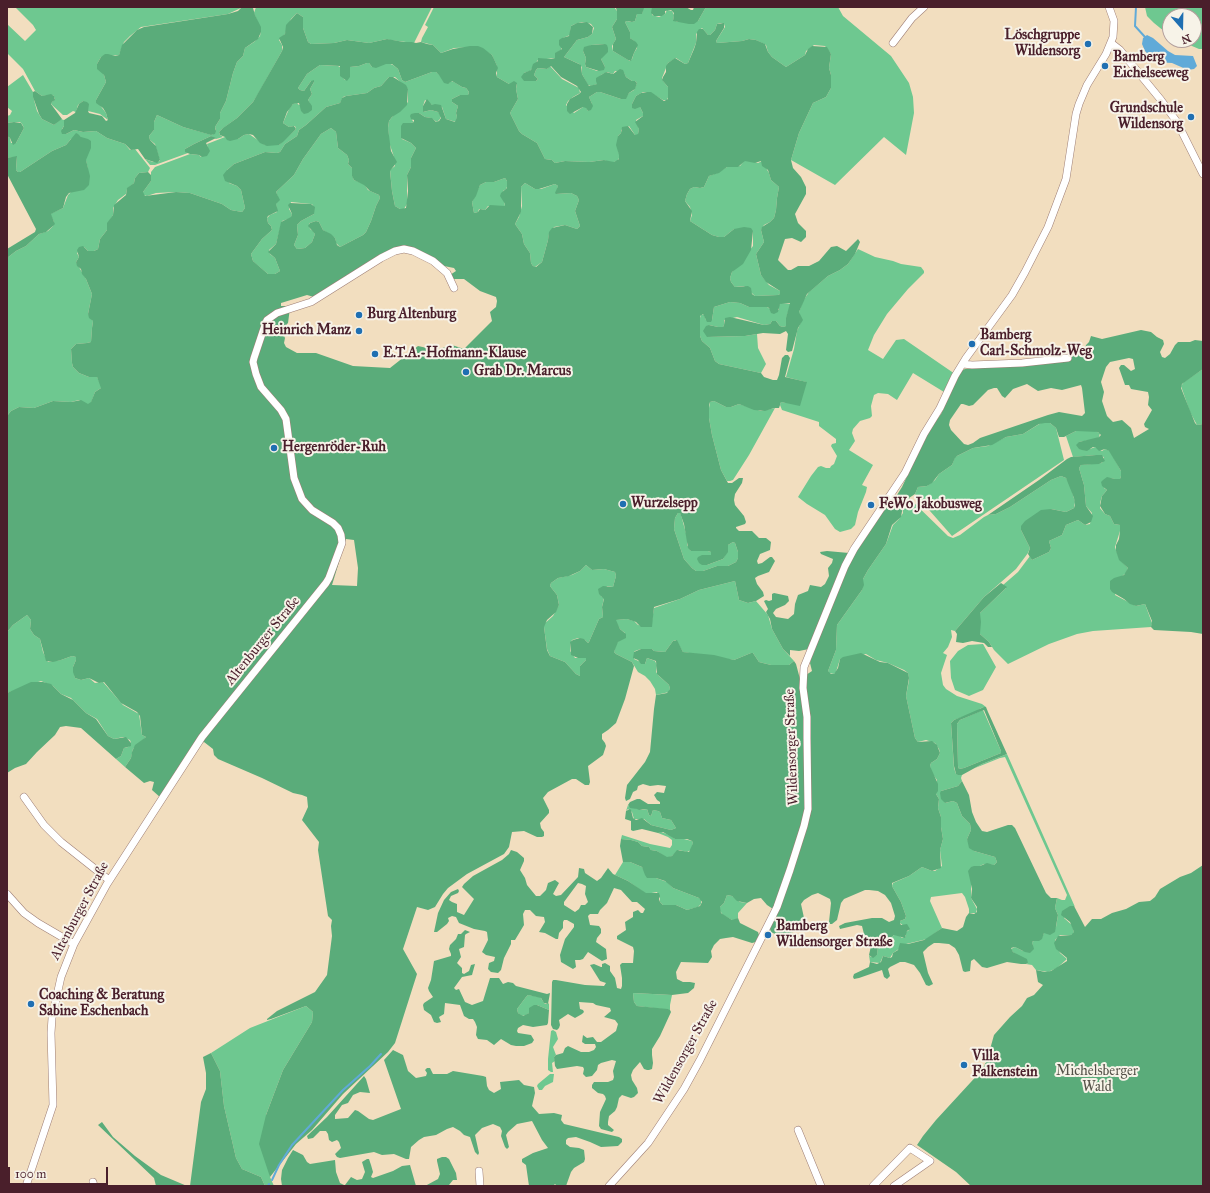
<!DOCTYPE html>
<meta charset="utf-8">
<style>
body{margin:0}
#map{position:relative;width:1210px;height:1193px;overflow:hidden;background:#f2debf;font-family:"IM FELL Great Primer",serif}
canvas{display:block}
.frame{position:absolute;inset:0;border:8px solid #4a1f2b;pointer-events:none}
.north{position:absolute;left:1162px;top:8px;width:40px;height:40px;box-sizing:border-box;background:#f7f3e8;border:1px solid #b29e9c;border-radius:50%;rotate:160deg;font-size:11px;font-weight:700;line-height:16px;text-align:center;color:#4a1f2b}
.north::after{content:'';display:block;margin:auto;width:14px;height:18px;background:#1f6fb2;clip-path:polygon(50% 0,100% 100%,50% 72%,0 100%)}
.scale{position:absolute;left:8px;top:1167px;width:100px;height:18px;box-sizing:border-box;border:2px solid #4a1f2b;border-top:0;padding-left:5px;font-size:12px;line-height:14px;white-space:nowrap;color:#4a1f2b;-webkit-text-stroke:3px #f7f3e8;paint-order:stroke}
</style>
<div id="map">
<canvas width="1210" height="1193"></canvas>
<div class="frame"></div>
<div class="north">N</div>
<div class="scale">100 m</div>
</div>
<script>
const ctx = document.querySelector('canvas').getContext('2d');
ctx.lineJoin = 'round';
function fill(path, color) {
  ctx.fillStyle = color;
  ctx.fill(path, 'evenodd');
}
function shape(rows) {
  const path = new Path2D();
  for (const r of rows) {
    path.moveTo(r[0], r[1]);
    for (let i = 2; i < r.length; i += 2) path.lineTo(r[i], r[i + 1]);
  }
  return path;
}
function trace(path, color, width, dash) {
  ctx.strokeStyle = color;
  ctx.lineWidth = width;
  ctx.lineCap = dash ? 'butt' : 'round';
  ctx.setLineDash(dash || []);
  ctx.stroke(path);
}
function label(font, color, halo, rows, align = 'center') {
  ctx.font = font + ' "IM FELL Great Primer",serif';
  ctx.lineWidth = 4;
  ctx.setLineDash([]);
  ctx.textBaseline = 'middle';
  ctx.strokeStyle = halo;
  ctx.fillStyle = color;
  for (const [text, x, y, turn = 0] of rows) {
    ctx.save();
    ctx.translate(x, y);
    ctx.rotate((+turn || 0) * Math.PI / 180);
    ctx.textAlign = isNaN(turn) ? turn : align;
    if (halo) ctx.strokeText(text, 0, 0);
    ctx.fillText(text, 0, 0);
    ctx.restore();
  }
}
fill(shape([
 [15,7,243,7,228,14,141,27,130,36,124,42,119,55,101,57,97,64,104,75,106,82,96,100,106,113,108,120,100,114,88,111,83,101,78,105,76,112,73,111,67,115,63,115,52,105,51,103,55,99,53,95,42,96,35,91,23,69,7,53,7,24,25,41,36,30,33,25],
 [256,7,432,7,414,43,390,40,387,39,369,43,347,40,334,43,311,44,308,42,303,28,303,17,297,13,291,19,285,34,279,40,282,45,282,51,258,94,253,102,237,118,222,129,219,132,220,135,223,137,216,139,211,136,194,144,185,149,188,153,155,165,150,165,145,159,153,162,160,161,155,144,150,140,149,136,154,130,154,122,157,115,183,127,212,135,216,130,215,127,220,119,220,113,226,101,233,73,237,62,243,56,245,48,254,42,260,36,261,30,254,13],
 [434,7,614,7,617,11,617,19,612,27,616,39,612,46,613,51,630,61,632,59,634,53,637,48,634,41,630,38,630,32,625,22,627,21,631,22,635,21,637,14,642,14,643,7,652,7,652,15,659,17,665,14,667,10,672,11,674,15,673,20,678,22,698,21,706,7,838,7,843,16,891,56,909,83,913,97,914,113,906,155,884,137,835,185,791,160,799,133,813,103,826,97,831,88,831,75,829,68,831,54,825,46,814,45,806,51,805,55,786,67,772,57,768,52,766,45,756,40,749,39,742,41,717,43,716,41,725,27,724,24,721,23,717,24,715,30,710,35,708,35,702,28,696,34,696,43,688,63,685,64,676,58,668,63,662,78,663,81,668,87,669,95,667,100,663,100,649,92,643,92,636,96,632,104,640,107,643,113,643,116,636,120,639,129,638,135,635,135,629,126,621,130,621,133,618,136,618,150,620,157,617,161,611,163,604,160,589,162,565,161,555,163,552,160,545,159,537,143,522,134,519,131,510,113,518,99,516,89,517,84,509,84,497,77,497,66,492,55,479,47,454,48,441,53,433,45,421,42,422,38,428,27,425,25],
 [582,22,588,23,591,24,594,28,592,34,588,37,577,40,564,57,579,64,582,67,582,74,588,85,591,86,597,84,601,75,607,72,613,74,615,71,624,73,626,77,632,81,635,81,637,83,634,90,629,93,625,99,621,99,600,92,597,92,589,97,592,104,588,111,586,107,583,107,574,113,566,105,568,101,573,97,580,93,579,88,562,79,550,66,547,69,538,68,536,70,534,75,538,79,536,81,531,81,524,73,530,71,538,60,555,58,555,54,561,50,563,38,570,35,571,26,575,24],
 [605,44,601,59,605,67,597,71,586,67,585,64,586,58,583,51,591,45],
 [1145,7,1203,7,1203,49,1199,49,1178,40,1194,40,1194,16,1170,16,1170,36,1154,23,1147,16],
 [367,63,369,63,372,67,388,63,393,65,398,69,402,80,405,82,432,72,436,72,449,83,451,81,454,82,462,87,466,88,469,92,468,95,460,95,452,99,452,102,458,106,456,113,457,117,456,122,446,119,442,107,432,105,425,100,423,106,423,112,431,110,438,112,441,116,440,119,437,122,431,118,425,117,419,113,412,120,414,122,411,123,408,123,401,131,401,136,402,139,411,143,416,148,411,158,411,167,407,175,407,204,404,209,400,209,395,206,392,191,390,170,395,166,394,157,389,142,388,128,389,121,392,117,408,102,408,89,395,77,389,77,381,86,374,88,367,93,346,96,343,97,340,103,326,107,306,125,299,130,297,136,285,144,280,152,277,153,265,152,234,164,227,170,229,183,237,186,241,190,245,208,242,212,231,210,222,204,190,193,176,192,156,193,147,196,143,195,143,192,151,181,151,172,155,167,190,154,199,155,201,157,208,148,207,144,225,137,238,139,244,135,249,134,265,145,279,145,296,129,295,126,289,127,283,123,289,109,293,104,297,103,299,105,310,104,308,100,312,94,310,89,314,82,311,81,304,91,300,90,298,88,307,74,320,65,338,66,340,67,340,74,345,80,350,74,350,67,359,66],
 [23,75,33,92,34,100,37,111,42,119,54,125,61,119,64,120,64,126,62,129,66,134,74,130,83,132,96,131,107,138,125,144,130,150,135,149,150,168,148,172,139,173,135,178,134,183,127,189,126,194,118,200,113,208,113,215,107,225,107,230,100,239,98,249,94,251,88,251,84,247,77,253,79,257,76,262,86,279,92,294,88,314,93,321,92,328,91,342,87,343,76,344,71,349,72,363,73,367,79,373,89,377,97,377,101,385,101,388,95,392,91,403,88,405,79,400,71,402,53,401,34,408,19,407,11,411,7,416,7,258,16,251,26,246,39,234,48,231,53,226,54,222,50,214,63,208,68,195,71,192,88,169,80,136,71,139,66,145,52,151,20,172,18,172,16,170,17,157,7,158,7,136,10,138,11,143,16,143,24,128,22,124,20,122,14,122,7,123,7,116,10,115,12,111,7,107,7,87],
 [331,128,336,132,338,148,347,155,349,160,348,164,352,168,352,175,354,180,364,184,368,190,379,195,380,198,376,206,371,221,366,232,363,235,340,247,336,243,335,238,323,230,319,222,316,221,310,223,309,224,310,229,313,231,315,234,312,242,305,248,297,249,294,245,298,235,297,225,301,221,314,214,313,205,311,204,291,202,289,209,292,214,291,218,282,221,276,244,269,250,270,254,275,258,280,271,275,274,268,274,255,263,253,261,251,254,262,239,272,230,271,226,268,223,267,218,270,215,277,212,276,204,278,197,276,192,294,175,303,159,321,134],
 [745,160,758,163,762,161,769,173,771,180,779,187,777,198,776,210,774,218,770,222,764,225,761,230,764,242,756,254,761,275,769,285,780,291,780,294,778,295,755,296,744,286,735,287,731,282,730,278,732,272,753,246,753,231,734,229,724,237,719,237,712,235,690,221,692,215,690,207,685,201,687,194,690,189,694,187,700,188,704,187,709,176,717,173,727,167,740,166],
 [505,178,507,181,508,185,506,189,503,191,505,206,488,206,485,210,479,209,478,212,474,213,472,202,480,185,486,182,494,182],
 [525,183,535,189,541,189,555,184,558,186,556,194,571,193,577,196,579,200,575,211,580,226,577,229,565,225,554,227,549,234,548,240,542,262,535,267,533,266,531,263,530,253,524,244,522,234,515,224,519,217,522,206,521,187],
 [858,249,875,257,893,261,901,264,921,267,924,271,924,273,908,289,887,314,874,335,868,350,883,359,896,340,904,339,955,374,944,392,913,373,897,400,888,394,878,393,874,395,871,406,872,416,870,418,860,421,853,429,852,433,855,441,849,450,873,465,862,485,867,487,866,492,858,512,855,525,851,529,840,532,835,529,825,515,807,504,798,497,811,476,818,467,821,466,826,468,830,468,831,466,834,464,837,456,831,446,832,444,836,443,836,439,819,426,819,422,782,410,780,405,781,402,787,403,806,382,786,377,794,349,797,331,801,322,799,312,803,301,809,292,828,276,840,270,848,264],
 [730,302,740,303,749,307,762,306,767,307,770,309,779,310,779,305,781,303,791,304,787,315,786,326,783,327,780,326,776,321,772,321,770,324,764,325,737,317,724,320,724,325,723,327,718,327,709,325,707,337,745,336,757,334,758,348,766,364,761,373,719,364,715,361,710,348,702,341,700,336,700,318,701,314,704,315,706,320,712,320,714,307],
 [1203,369,1203,424,1197,425,1190,412,1181,386,1184,382],
 [714,401,726,407,731,407,739,404,761,411,775,408,749,455,733,480,730,481,727,481,721,470,712,435,709,418,709,408,710,402],
 [1041,423,1050,423,1056,428,1064,460,952,536,915,494,918,487,927,486,935,480,939,474,952,465,955,457,973,448,988,446,1006,437,1023,434],
 [1076,431,1095,431,1100,433,1099,437,1096,439,1079,442,1090,449,1095,447,1102,451,1105,449,1110,451,1121,471,1121,476,1120,479,1115,479,1109,478,1104,488,1107,490,1102,496,1100,503,1100,508,1105,514,1110,516,1114,524,1120,525,1120,531,1115,547,1116,550,1120,560,1128,568,1126,573,1121,577,1115,595,1136,606,1145,604,1152,623,1151,627,1093,631,1077,634,1049,644,1008,664,994,650,989,642,980,634,980,613,1006,588,1003,585,1018,572,1030,556,1032,560,1049,552,1051,548,1049,541,1062,535,1066,525,1078,520,1085,525,1090,524,1092,513,1086,506,1084,485,1079,468,1081,465,1102,463,1104,457,1096,455,1073,457,1066,436],
 [1061,476,1066,478,1070,484,1075,502,1074,508,1066,512,1051,509,1021,530,1030,548,1028,553,1016,569,984,597,955,631,951,630,952,637,948,647,943,653,947,655,941,673,943,685,946,689,957,696,982,704,986,707,981,708,976,712,954,720,951,723,954,768,956,774,962,775,961,778,962,781,958,786,941,791,945,803,953,801,957,803,962,816,970,824,971,830,967,839,974,851,995,857,997,862,994,865,984,864,980,866,974,866,971,884,971,898,977,909,976,913,969,913,969,909,965,897,962,893,931,897,930,901,942,928,927,939,906,944,893,953,890,958,883,956,880,963,870,962,869,955,871,957,877,955,878,943,889,939,894,935,899,935,902,938,906,936,906,932,909,930,900,923,900,921,905,919,906,916,901,902,892,886,893,883,909,876,922,867,932,871,935,871,942,866,940,850,943,839,941,827,941,817,938,808,939,799,936,794,937,780,931,772,930,766,931,763,937,759,940,753,939,749,935,743,926,740,918,742,915,738,906,696,909,680,908,673,904,670,888,663,876,660,866,654,840,659,836,672,834,674,829,673,828,671,836,650,837,625,862,590,863,579,868,570,886,544,893,525,899,519,903,513,902,504,904,500,909,498,948,536,953,538,960,535,984,517,988,515,996,514,1010,507,1051,480],
 [678,513,680,513,681,515,687,537,687,545,691,551,708,551,711,552,711,555,708,556,707,565,723,559,728,550,728,545,733,542,735,543,738,552,738,558,736,562,728,566,717,566,703,571,696,571,692,568,684,559,674,529,675,518],
 [586,565,592,570,604,569,615,572,616,576,613,587,607,586,601,596,604,598,602,607,603,617,599,619,589,642,588,643,585,640,578,638,572,640,570,644,570,651,575,658,586,658,586,660,580,666,580,676,576,674,565,662,550,656,547,649,544,627,544,624,553,616,559,605,557,595,550,586,551,583,558,578,572,575,580,571],
 [735,581,739,600,748,603,756,601,768,615,772,629,783,649,794,661,789,665,771,665,759,662,753,653,751,653,734,660,683,652,676,640,673,641,665,652,654,651,652,649,641,649,635,651,634,652,634,659,645,664,647,658,655,661,657,665,656,672,659,676,669,685,670,689,669,692,656,695,655,689,650,681,645,676,638,672,632,662,616,654,614,652,616,644,625,633,620,629,615,620,627,619,634,621,638,625,651,627,654,608,680,599,699,590],
 [27,615,31,620,30,629,34,635,40,639,43,652,48,662,61,660,72,656,76,657,76,660,73,667,75,678,81,680,89,678,95,683,103,682,123,705,139,714,142,735,146,737,133,749,131,758,125,767,116,759,121,756,124,748,128,747,131,743,130,740,123,737,114,739,108,736,97,719,86,713,71,698,61,694,53,686,41,681,7,693,7,632,13,625],
 [983,644,996,667,983,690,969,696,955,690,951,678,950,661,958,651,968,645],
 [983,710,1001,751,1001,753,964,768,959,769,958,766,957,724,960,720],
 [1007,754,1075,907,1074,906,1064,918,1072,925,1074,932,1073,934,1071,935,1060,935,1055,940,1060,953,1067,959,1057,968,1048,972,1036,970,1032,965,1026,964,1028,963,1013,952,1011,949,1015,947,1023,951,1033,947,1032,942,1042,937,1044,933,1056,927,1058,915,1055,908,1057,898,1062,900,1065,900,1067,895,1006,759,1005,757,1000,758,975,768,982,764],
 [628,805,628,806,642,810,647,809,649,815,651,816,653,810,658,811,660,812,662,818,671,820,676,828,671,830,651,825,644,819,634,819,632,812,628,809,626,811],
 [661,832,670,835,675,839,684,839,692,841,693,843,691,850,687,852,679,850,672,856,667,858,657,851,651,850,649,847,642,846,638,842,631,840,621,839,622,835,650,844,670,848,672,845,672,840,668,837,658,833],
 [623,862,630,862,642,867,649,878,656,878,667,882,673,888,699,898,701,899,701,904,698,907,687,910,676,905,663,905,660,902,660,898,657,892,646,894,628,881,615,875],
 [727,895,732,896,740,902,747,903,738,913,738,918,735,920,732,920,723,915,720,911,720,907,724,903],
 [633,993,672,995,670,1005,670,1010,637,1006,634,1002],
 [528,995,540,997,545,1004,548,1004,549,1003,549,1010,537,1005,529,1010,529,1013,526,1015,522,1016,518,1013,517,1009,526,997],
 [306,1006,313,1012,312,1022,283,1070,266,1115,270,1177,274,1186,265,1186,261,1177,242,1169,236,1158,224,1106,220,1071,211,1053,250,1028],
 [553,1030,556,1032,558,1039,553,1047,556,1055,554,1057,555,1061,552,1063,553,1072,551,1072,548,1070,548,1059,551,1031],
 [550,1074,554,1074,553,1082,545,1086,542,1090,539,1090,537,1086,538,1084]
]), '#6ec890');
fill(shape([
 [242,7,253,8,255,15,261,27,261,32,258,39,245,48,243,56,237,62,233,73,226,101,220,113,220,119,215,127,216,131,215,134,211,135,183,127,157,115,154,122,154,130,149,136,150,140,156,146,160,160,157,163,145,159,138,149,131,150,125,144,107,138,96,131,83,132,74,130,66,134,62,134,61,131,64,126,64,120,75,113,79,104,83,101,87,102,89,104,88,111,89,113,102,116,106,121,108,120,106,113,103,108,96,103,96,100,106,82,104,75,97,69,97,64,101,57,105,54,108,54,115,56,119,55,122,45,137,30,144,27,228,14,238,11],
 [612,7,643,7,644,8,642,14,637,14,635,21,632,22,627,21,625,22,630,32,630,38,636,42,638,45,634,53,631,61,628,60,613,51,613,44,616,39,612,27,617,19,617,11,616,8],
 [652,7,686,7,691,10,693,10,694,7,706,7,698,21,694,24,689,24,673,21,674,13,671,10,665,11,665,14,662,16,654,16,651,13],
 [297,13,303,17,303,28,308,42,311,44,334,43,347,40,369,43,387,39,404,42,412,42,416,43,421,42,427,44,433,45,441,53,453,49,470,46,478,46,483,48,492,55,494,59,498,68,496,73,497,77,509,84,514,81,517,83,516,89,518,99,510,113,519,131,522,134,537,143,545,159,552,160,555,163,565,161,589,162,604,160,614,162,619,159,619,155,616,145,618,136,621,133,622,127,628,126,635,135,638,134,639,129,635,122,643,116,643,113,640,107,635,109,632,108,632,104,636,96,641,93,647,92,651,92,664,101,668,99,668,87,662,80,663,77,666,72,666,66,668,63,675,58,685,64,688,63,694,49,696,43,697,32,699,29,703,29,708,35,710,35,715,30,717,24,724,23,724,28,716,41,717,43,742,41,749,39,756,40,765,44,768,52,772,57,786,67,805,55,808,49,812,46,827,47,831,54,829,68,831,75,831,88,826,97,813,103,799,133,791,160,793,168,801,177,806,187,806,194,795,214,798,223,806,231,806,237,801,242,792,238,785,239,778,260,788,270,791,270,798,266,809,266,819,261,831,247,837,246,846,251,858,239,860,242,855,254,848,264,840,270,828,276,807,294,799,312,803,320,798,328,792,351,788,352,786,350,788,334,786,331,780,334,763,333,745,336,707,337,703,331,706,326,709,325,718,327,723,327,724,325,725,318,730,317,764,325,770,324,772,321,776,321,780,326,783,327,786,326,786,318,790,303,780,304,778,312,774,314,771,313,769,308,767,307,749,307,740,303,730,302,714,307,712,320,711,322,707,322,703,314,700,316,700,336,702,341,710,348,715,361,719,364,761,373,764,377,773,380,777,380,779,375,782,358,785,355,788,355,790,358,785,377,807,382,800,406,781,402,779,408,774,408,765,411,754,410,739,404,731,407,726,407,714,401,710,402,709,405,709,418,712,435,721,470,728,483,732,483,739,478,743,478,742,483,735,494,734,500,735,505,744,516,746,522,745,524,736,527,736,528,739,531,752,531,759,538,766,538,771,542,770,550,760,554,757,561,758,564,762,563,770,557,772,557,775,561,769,572,758,576,755,578,757,584,763,592,764,596,756,601,748,603,739,600,735,581,699,590,680,599,654,607,652,627,641,627,636,622,627,619,616,620,620,629,626,634,626,638,618,642,614,652,616,654,632,662,634,666,625,699,616,723,608,730,602,734,602,739,605,743,606,746,603,755,588,766,590,782,589,785,585,785,576,779,572,779,548,792,543,798,549,810,549,813,540,823,541,828,544,832,544,836,542,837,537,837,524,831,512,832,509,847,504,854,467,874,448,888,443,894,435,907,428,910,417,907,403,949,417,974,395,1043,388,1052,343,1094,312,1130,296,1144,270,1177,259,1144,266,1115,283,1070,312,1022,313,1012,306,1006,271,1019,267,1020,267,1019,277,1011,315,992,327,975,332,936,331,926,332,920,328,916,318,850,319,842,302,820,308,807,307,797,302,795,293,793,262,778,218,759,214,755,213,749,204,742,202,743,161,798,152,790,154,782,150,781,144,783,125,767,131,758,132,752,135,745,146,737,142,735,140,716,137,712,121,703,104,682,99,683,89,678,81,680,75,678,73,672,73,667,76,660,76,657,72,656,61,660,53,662,46,661,40,639,34,635,30,629,31,620,27,615,13,625,7,632,7,416,11,411,19,407,34,408,53,401,71,402,81,400,88,404,91,402,95,392,101,388,97,377,89,377,79,373,73,367,72,363,71,349,76,344,87,343,91,342,92,328,93,321,89,318,88,314,92,294,86,279,82,274,81,269,77,266,76,262,79,257,77,250,79,247,83,246,88,251,94,251,98,249,100,239,107,230,107,223,113,215,114,205,126,195,127,188,134,183,135,178,139,173,148,172,151,175,151,181,143,192,145,196,176,192,190,193,222,204,231,210,242,212,245,208,241,190,237,186,225,181,223,175,227,170,234,164,265,152,277,153,280,152,285,144,297,136,299,130,306,125,326,107,340,103,342,98,346,96,367,93,374,88,381,86,389,77,393,77,406,85,408,89,407,105,400,112,392,117,389,121,388,128,391,151,397,162,390,171,392,191,395,206,400,209,406,208,408,191,407,175,411,167,411,158,416,148,411,143,401,138,401,126,403,123,411,123,414,122,414,120,411,119,410,116,411,114,415,113,419,113,425,117,432,118,436,122,439,121,441,118,438,112,431,110,423,112,423,106,427,99,432,105,435,104,441,105,446,119,455,122,457,117,456,113,458,106,452,102,452,99,460,95,468,95,469,92,466,88,462,87,452,81,448,84,444,83,439,75,436,72,432,72,405,82,402,80,398,69,392,64,386,64,376,68,372,67,369,63,367,63,359,66,350,67,350,77,347,81,340,76,340,66,320,65,307,74,298,88,300,90,304,91,311,81,314,80,314,82,310,89,312,94,308,100,312,106,312,110,308,113,304,114,301,111,299,103,293,104,291,107,287,112,283,123,289,127,294,126,296,129,283,142,279,145,267,146,260,143,253,135,249,134,244,135,238,139,230,141,227,140,225,137,220,135,219,132,223,128,237,118,253,102,282,51,283,47,279,38,285,34,286,25],
 [331,128,336,132,338,148,347,155,349,160,348,164,352,168,352,176,354,180,364,185,370,191,379,195,380,198,376,206,371,221,366,232,363,235,340,247,337,245,335,238,331,234,323,230,319,222,316,221,310,223,308,226,315,234,312,242,305,248,297,249,294,245,298,235,297,225,301,221,314,214,315,207,311,204,290,203,288,205,292,214,291,217,281,222,276,244,268,252,275,258,280,271,275,274,268,274,253,261,251,254,262,239,272,230,271,226,268,223,267,218,268,216,278,211,276,204,280,200,276,192,294,175,303,159,321,134],
 [745,161,755,163,761,161,762,166,768,170,771,180,779,187,777,198,776,210,774,218,770,222,762,227,761,230,764,242,756,254,761,275,766,282,780,291,780,294,778,295,755,296,752,294,751,288,748,286,735,287,731,282,730,278,732,272,743,264,751,250,753,231,751,228,744,227,734,229,724,237,719,237,712,235,690,221,692,211,685,201,687,194,690,189,694,187,700,188,704,187,709,176,719,173,727,167,738,167],
 [505,178,507,181,507,188,501,193,500,196,505,204,505,206,490,205,485,210,480,209,478,212,474,213,472,202,476,196,480,185,486,182,494,182],
 [525,183,535,189,539,189,555,184,558,186,555,193,556,194,571,193,577,196,579,200,575,211,580,226,577,229,565,225,552,228,549,232,548,240,542,262,536,267,533,266,531,263,530,253,524,244,522,234,515,224,521,212,521,187],
 [388,251,420,253,444,266,454,268,456,271,450,275,453,279,464,279,480,291,496,297,497,301,496,307,490,312,492,321,464,349,452,345,436,350,418,346,390,368,353,366,316,353,297,353,286,347,284,343,285,338,281,330,288,323,290,308,287,306,281,306,281,303,307,295,314,297],
 [678,513,680,513,684,524,688,548,691,551,708,551,711,552,711,555,702,555,698,557,697,559,699,563,702,565,707,565,723,559,728,552,728,545,733,542,735,543,738,552,738,558,736,562,728,566,717,566,703,571,696,571,692,568,684,559,674,529,675,518],
 [346,539,354,540,358,568,357,586,332,585],
 [586,565,592,570,604,569,615,572,616,576,613,587,603,586,598,589,599,594,604,599,602,607,603,617,599,619,589,642,588,643,584,639,580,638,573,640,570,642,571,655,578,658,586,658,586,660,580,666,580,676,576,674,565,662,550,656,547,650,544,627,547,620,556,612,559,605,557,595,550,586,551,583,558,578,569,576,580,571],
 [587,22,593,27,592,34,588,37,577,40,564,57,581,65,582,74,589,86,597,84,596,81,596,78,606,72,613,74,620,69,623,70,626,77,632,81,635,81,637,83,635,89,629,93,626,99,621,99,600,92,597,92,589,97,593,106,591,110,588,111,586,108,583,107,570,114,567,111,567,104,570,99,579,94,581,92,577,86,561,77,551,66,547,69,538,68,536,70,534,75,538,79,536,81,524,81,521,77,524,73,531,70,533,64,538,61,538,58,551,59,555,58,555,53,562,49,559,45,559,40,562,38,569,36,571,26,577,23],
 [605,44,607,45,608,48,608,52,601,59,605,67,604,70,599,71,586,67,585,64,586,58,583,51,584,47,591,45],
 [35,91,42,96,51,94,54,96,55,100,52,102,51,104,62,119,54,125,42,119,39,114,33,97,33,92],
 [14,122,21,123,24,128,16,143,13,145,10,138,7,136,7,123],
 [76,133,78,134,81,137,88,139,91,141,91,148,86,160,90,176,89,185,84,190,69,193,66,197,63,208,51,214,54,222,55,224,53,226,46,232,39,234,26,246,16,251,7,258,7,249,35,232,36,229,7,174,7,158,17,156,16,170,18,172,20,172,52,151,66,145],
 [211,136,216,138,206,143,210,151,207,156,202,157,199,155,190,154,185,152,185,149,194,144],
 [1141,330,1151,332,1157,337,1163,340,1164,344,1160,352,1162,357,1165,358,1170,354,1175,345,1178,342,1190,342,1195,340,1203,341,1203,369,1182,384,1181,388,1195,423,1197,425,1203,424,1203,634,1191,632,1154,630,1151,627,1152,621,1145,604,1136,606,1130,604,1124,599,1112,592,1110,589,1110,581,1114,578,1124,575,1128,568,1119,560,1116,551,1116,545,1119,539,1120,531,1120,525,1114,524,1110,516,1105,514,1100,506,1102,496,1107,490,1102,486,1101,482,1103,480,1107,477,1115,479,1120,479,1121,476,1121,471,1109,451,1105,449,1099,451,1095,447,1093,447,1087,451,1082,450,1079,449,1076,445,1079,442,1099,437,1101,435,1098,432,1076,431,1064,437,1059,437,1056,428,1050,423,1045,423,1039,424,1023,434,1006,437,992,445,973,448,957,456,955,458,952,465,939,474,932,483,927,486,918,487,915,494,909,498,904,500,901,517,892,525,886,544,868,570,863,579,864,585,862,590,837,625,836,650,828,671,831,674,834,674,838,668,840,659,843,657,861,653,880,662,888,663,908,673,909,678,906,696,915,738,918,742,932,741,937,745,940,753,937,759,931,763,930,766,938,784,938,791,936,794,939,799,938,808,941,817,941,827,943,839,940,850,941,868,932,871,922,867,909,876,892,883,892,886,901,902,906,916,905,919,900,921,900,923,901,925,907,924,910,929,907,931,905,938,894,935,889,939,880,942,878,945,877,955,873,958,869,955,871,946,864,934,862,926,857,925,840,929,839,926,845,923,872,918,882,918,889,922,894,920,895,916,891,903,885,895,878,891,869,890,865,890,844,899,841,903,837,920,832,924,830,924,829,922,831,903,830,899,818,893,812,895,804,900,801,904,806,927,802,930,785,934,775,934,771,932,770,929,776,914,773,909,767,905,761,898,754,899,747,903,737,901,732,896,727,895,724,903,720,907,721,913,732,920,738,918,740,923,758,932,759,935,756,942,752,943,733,937,726,938,720,939,714,945,711,951,712,957,708,963,681,962,676,972,677,979,683,982,690,982,695,983,694,988,688,993,672,995,633,993,634,1002,637,1006,668,1009,670,1010,671,1012,660,1036,652,1049,652,1055,653,1063,652,1069,649,1070,647,1070,644,1069,640,1062,633,1070,631,1075,632,1080,637,1088,638,1093,634,1097,631,1098,622,1095,619,1098,617,1107,615,1111,609,1116,608,1122,608,1125,614,1130,612,1132,601,1129,599,1126,600,1112,606,1099,605,1096,603,1094,598,1093,592,1088,592,1085,594,1082,608,1082,613,1080,614,1077,613,1071,616,1061,612,1060,601,1063,598,1065,597,1070,592,1076,586,1077,583,1074,584,1069,583,1067,577,1066,557,1069,555,1066,554,1057,556,1055,563,1053,565,1048,568,1046,581,1052,589,1052,594,1050,596,1047,595,1044,585,1044,582,1042,583,1035,587,1038,593,1037,597,1042,601,1042,616,1031,618,1024,615,1020,604,1017,611,1011,610,1008,596,1005,593,1003,579,1002,580,1009,583,1010,584,1012,582,1014,575,1018,568,1014,559,1020,560,1025,559,1028,557,1030,553,1029,551,1025,552,982,553,980,556,980,585,985,604,986,606,983,600,981,590,965,594,964,601,967,602,967,602,964,605,963,610,966,610,971,615,978,617,988,621,989,622,986,622,978,620,965,622,963,633,963,634,951,633,947,617,939,617,936,626,930,625,922,633,917,633,912,638,910,641,913,643,913,645,909,637,902,632,902,621,890,614,888,607,903,600,910,598,914,590,914,588,916,590,925,599,926,601,929,601,933,597,938,596,942,606,949,607,959,602,961,588,952,583,959,580,960,575,960,576,967,573,969,561,962,560,955,565,939,574,927,574,924,567,920,564,920,563,922,563,928,559,933,558,939,556,939,545,933,539,932,545,922,544,917,536,916,530,910,525,910,523,914,524,925,515,940,511,940,511,944,504,958,501,970,498,973,491,972,488,969,489,963,494,961,495,957,486,955,482,952,488,940,487,932,485,931,474,929,459,923,456,917,452,916,448,918,449,921,447,924,437,932,434,932,438,913,444,900,451,892,458,889,459,891,458,893,451,896,449,900,452,902,457,904,457,912,464,915,474,899,462,887,464,884,473,876,502,860,509,854,511,850,517,852,524,858,524,861,520,870,525,878,527,885,536,896,540,896,546,890,548,883,555,880,559,883,553,894,556,896,561,895,578,877,579,868,584,869,585,873,597,881,601,878,608,868,613,874,628,881,646,893,659,893,660,896,659,899,660,902,663,905,676,905,687,910,700,906,702,902,699,898,673,888,665,881,656,878,647,878,645,875,642,867,630,862,623,862,620,846,621,839,631,840,638,842,642,846,649,847,651,850,657,851,667,857,672,856,677,850,689,852,693,843,692,841,687,839,675,839,663,832,658,833,642,829,633,831,631,830,631,821,625,819,626,811,630,809,631,810,633,818,636,820,642,818,651,825,671,830,676,828,671,820,662,818,660,812,658,811,653,810,651,816,649,815,647,809,639,810,637,809,630,808,628,805,630,802,637,799,640,799,648,804,660,804,660,802,657,800,654,795,657,792,664,793,666,786,658,785,650,786,643,784,638,786,637,790,633,792,630,799,626,801,625,798,627,785,645,762,650,752,654,709,656,695,667,693,670,689,669,685,657,674,656,661,647,658,645,664,641,664,638,660,633,658,634,652,641,649,652,649,654,651,665,652,673,641,677,640,683,652,714,655,734,660,751,653,753,653,759,662,771,665,789,665,794,661,796,664,800,679,812,671,810,663,812,655,809,649,799,651,790,650,790,656,783,649,772,629,770,619,766,612,768,609,764,601,766,600,769,601,772,600,772,594,774,593,788,596,789,601,785,605,776,609,773,613,776,617,788,619,794,614,795,604,798,595,808,591,810,585,821,587,825,584,829,576,828,568,832,563,833,559,821,554,820,552,827,551,849,553,890,501,894,499,897,495,902,487,929,430,941,414,961,371,965,369,1070,361,1073,355,1084,352,1086,345,1089,342,1091,336,1102,339],
 [1129,358,1133,359,1135,369,1131,371,1124,365,1121,365,1119,368,1125,385,1129,385,1131,389,1148,392,1149,397,1148,405,1152,410,1144,424,1145,427,1149,429,1134,438,1131,428,1122,420,1113,422,1107,416,1102,401,1104,392,1101,382,1106,367,1110,362],
 [1027,384,1038,391,1051,388,1062,390,1081,385,1082,388,1085,413,1082,416,1059,412,1048,415,980,438,973,443,968,445,964,444,951,430,949,425,950,420,961,404,963,404,969,406,973,405,988,390,994,388,997,388,1002,396,1005,398,1013,389],
 [578,883,582,884,586,886,585,894,588,902,585,905,581,905,579,909,575,912,564,905,564,902],
 [1096,455,1102,455,1105,461,1099,464,1081,465,1079,468,1084,485,1086,506,1093,516,1091,522,1085,525,1078,520,1066,525,1062,535,1049,541,1051,548,1049,552,1032,560,1028,554,1030,548,1021,530,1021,526,1025,521,1041,510,1051,509,1066,512,1074,508,1075,505,1074,498,1066,478,1061,476,1051,480,1010,507,996,514,988,515,1039,480,1067,459,1071,457],
 [1001,583,1007,587,980,613,981,622,980,634,989,642,992,647,988,647,984,643,972,641,963,643,956,642,957,634,955,631,984,597],
 [31,682,43,682,51,684,61,694,73,700,86,713,96,719,108,736,114,739,126,737,131,743,131,746,124,748,121,756,116,759,81,728,66,726,60,727,55,735,37,752,26,764,15,768,7,773,7,693],
 [984,707,986,707,988,712,1007,754,982,764,962,775,958,775,956,774,954,766,951,723,954,720],
 [984,710,1001,751,1001,753,964,768,959,769,958,766,957,724,960,720],
 [962,781,969,795,972,812,976,822,982,831,987,832,1008,825,1012,825,1015,828,1046,893,1051,898,1057,898,1055,908,1058,915,1055,932,1050,935,1044,933,1042,939,1039,941,1034,941,1032,942,1034,949,1030,953,1025,952,1015,947,1011,948,1013,952,1027,959,1028,963,1026,964,1021,964,1007,962,987,968,982,967,974,959,971,961,970,971,965,972,963,971,959,955,955,948,949,944,939,943,934,943,928,947,923,952,928,973,933,984,929,986,926,985,920,973,914,965,905,962,900,962,890,967,888,969,890,976,887,979,884,977,882,970,859,978,854,979,853,977,854,974,869,967,870,962,877,964,881,962,883,956,890,958,892,957,893,953,898,950,900,943,908,944,924,940,942,928,957,931,963,927,966,917,969,913,974,914,977,912,977,907,971,898,972,889,968,871,971,867,974,866,980,866,987,863,994,865,997,862,995,857,974,851,969,848,967,839,971,830,970,824,962,816,957,803,953,801,945,803,941,799,940,793,941,791,958,786],
 [1203,865,1203,1186,971,1186,956,1172,917,1145,923,1136,936,1120,982,1070,987,1060,994,1035,1010,1017,1022,1006,1027,998,1034,995,1043,985,1038,982,1036,970,1045,972,1051,971,1067,961,1067,958,1056,949,1054,943,1058,936,1071,935,1074,932,1070,922,1061,915,1062,911,1070,906,1074,906,1085,927,1092,919,1101,919,1112,913,1126,909,1139,902,1150,901,1155,897,1160,889,1180,877,1191,873],
 [465,930,470,932,466,934,465,935,464,947,459,949,461,957,457,963,462,968,462,973,464,974,469,971,471,965,475,964,472,975,462,977,454,988,456,990,459,989,465,1002,472,1005,483,1001,490,978,499,978,503,984,508,982,513,983,516,986,547,994,550,993,548,1004,544,1003,541,998,528,995,526,997,517,1009,518,1013,523,1016,529,1013,529,1008,534,1005,537,1005,549,1010,548,1023,547,1025,533,1027,523,1025,518,1028,517,1031,518,1033,531,1035,534,1040,532,1043,524,1046,516,1046,511,1045,501,1039,494,1045,487,1040,478,1039,476,1035,477,1027,475,1022,473,1019,469,1019,464,1016,460,1005,445,1003,444,1014,439,1017,441,1022,437,1023,434,1022,431,1015,424,1010,423,1005,424,1003,433,997,429,991,428,988,431,980,434,961,451,956,451,954,449,949,450,945,456,939,458,934,461,934],
 [393,1050,403,1055,408,1071,416,1078,426,1076,427,1073,425,1070,427,1068,430,1068,433,1074,447,1074,453,1071,483,1076,486,1077,487,1086,489,1090,494,1093,501,1089,500,1082,519,1080,524,1085,534,1087,535,1093,532,1106,539,1114,554,1113,562,1115,561,1120,564,1124,619,1137,622,1139,622,1142,618,1146,601,1147,590,1142,576,1137,568,1138,566,1140,566,1144,570,1147,579,1148,584,1150,585,1159,584,1162,574,1168,571,1172,566,1186,557,1186,555,1184,553,1186,529,1186,526,1165,522,1162,522,1159,533,1153,548,1148,542,1140,532,1121,517,1124,508,1132,506,1135,509,1147,507,1149,505,1147,501,1136,502,1131,500,1127,493,1124,482,1128,475,1135,479,1153,478,1155,475,1152,470,1137,464,1135,460,1131,453,1127,447,1129,436,1135,424,1137,419,1140,411,1147,409,1159,406,1159,394,1154,382,1155,374,1152,340,1158,337,1157,335,1154,341,1148,339,1142,337,1140,332,1142,329,1140,328,1134,326,1131,320,1131,313,1138,308,1139,307,1136,327,1117,364,1076,366,1079,370,1093,360,1092,353,1095,348,1103,342,1105,335,1115,335,1119,348,1118,355,1110,358,1111,369,1119,373,1120,401,1109,384,1060],
 [211,1053,220,1071,224,1106,236,1158,242,1169,261,1177,265,1186,190,1186,201,1102,206,1089,206,1073,203,1057],
 [102,1122,113,1137,135,1156,161,1175,187,1186,156,1186,154,1178,98,1125],
 [293,1150,303,1155,307,1162,310,1164,335,1160,336,1172,340,1183,344,1185,345,1185,351,1177,357,1180,362,1179,365,1172,362,1162,367,1159,369,1159,371,1165,373,1172,371,1177,373,1178,393,1171,402,1166,410,1165,416,1186,282,1186,281,1179,282,1170,288,1158],
 [442,1157,446,1157,449,1159,456,1173,457,1180,453,1180,449,1185,445,1186,425,1186,438,1179,440,1174,437,1161,437,1159]
]), '#5aac7a');
fill(shape([
 [1147,35,1153,38,1168,51,1175,55,1193,56,1197,66,1194,69,1188,70,1172,63,1155,62,1145,51,1142,44,1143,38]
]), '#60aad8');
trace(shape([
 [1136,7,1135,26,1145,37],
 [272,1180,279,1165,292,1145,343,1090,370,1066,381,1054],
 [268,1186,269,1184]
]), '#60aad8', 2);
const street = shape([
 [893,43,912,18,924,7],
 [1111,43,1120,50,1161,100,1177,122,1203,174],
 [963,364,972,365,1022,363,1068,358],
 [24,797,44,825,61,842,109,880],
 [7,894,24,913,38,923,74,944],
 [798,1130,821,1186],
 [479,1171,480,1186],
 [93,1182,94,1186],
 [26,1186,53,1105,51,1033,52,1018,61,977,74,944,107,884,202,737,326,583,329,578,342,543,341,535,338,528,333,523,312,510,302,499,294,478,286,419,281,410,261,387,256,374,253,362,254,358,265,325,267,320,277,313,311,302,381,258,395,251,404,249,413,251,433,261,447,273,454,288],
 [609,1186,648,1143,684,1089,700,1060,777,907,790,870,804,826,808,809,807,739,807,717,803,688,804,667,845,566,854,549,905,473,924,434,940,408,955,376,966,358,1012,295,1025,272,1048,227,1066,179,1076,114,1079,104,1087,85,1106,54,1113,37,1114,21,1109,7],
 [873,1186,910,1148,930,1161,894,1186]
]);
trace(street, '#9e7e75', 8);
trace(street, '#fff', 7);
for (const [x, y, r, color] of [
 [1088,44,4,"#1f6fb2"],
 [1105,66,4,"#1f6fb2"],
 [1191,117,4,"#1f6fb2"],
 [359,315,4,"#1f6fb2"],
 [359,331,4,"#1f6fb2"],
 [972,344,4,"#1f6fb2"],
 [375,354,4,"#1f6fb2"],
 [466,372,4,"#1f6fb2"],
 [274,448,4,"#1f6fb2"],
 [623,504,4,"#1f6fb2"],
 [871,505,4,"#1f6fb2"],
 [768,935,4,"#1f6fb2"],
 [31,1004,4,"#1f6fb2"],
 [964,1065,4,"#1f6fb2"]
]) {
  const dot = new Path2D();
  dot.arc(x, y, r, 0, 2 * Math.PI);
  ctx.fillStyle = color;
  ctx.fill(dot);
  trace(dot, '#f7f3e8', 1.5);
}
label('bold 14px', '#4a1f2b', '#f7f3e8', [
 ["Löschgruppe",1080,36,"right"],
 ["Wildensorg",1080,52,"right"],
 ["Bamberg",1113,58],
 ["Eichelseeweg",1113,74],
 ["Grundschule",1183,109,"right"],
 ["Wildensorg",1183,125,"right"],
 ["Burg Altenburg",367,315],
 ["Heinrich Manz",351,331,"right"],
 ["Bamberg",980,336],
 ["Carl-Schmolz-Weg",980,352],
 ["E.T.A.-Hofmann-Klause",383,354],
 ["Grab Dr. Marcus",474,372],
 ["Hergenröder-Ruh",282,448],
 ["Wurzelsepp",631,504],
 ["FeWo Jakobusweg",879,505],
 ["Bamberg",776,927],
 ["Wildensorger Straße",776,943],
 ["Coaching & Beratung",39,996],
 ["Sabine Eschenbach",39,1012],
 ["Villa",972,1057],
 ["Falkenstein",972,1073]
], 'left');
label('14px', '#4a1f2b', '#f7f3e8', [
 ["Altenburger Straße",263,641,-51],
 ["Wildensorger Straße",792,747,-92],
 ["Altenburger Straße",80,911,-62],
 ["Wildensorger Straße",686,1052,-61]
]);
label('14px', '#555249', '#f7f3e8', [
 ["Michelsberger",1097,1072],
 ["Wald",1097,1088]
]);
</script>
